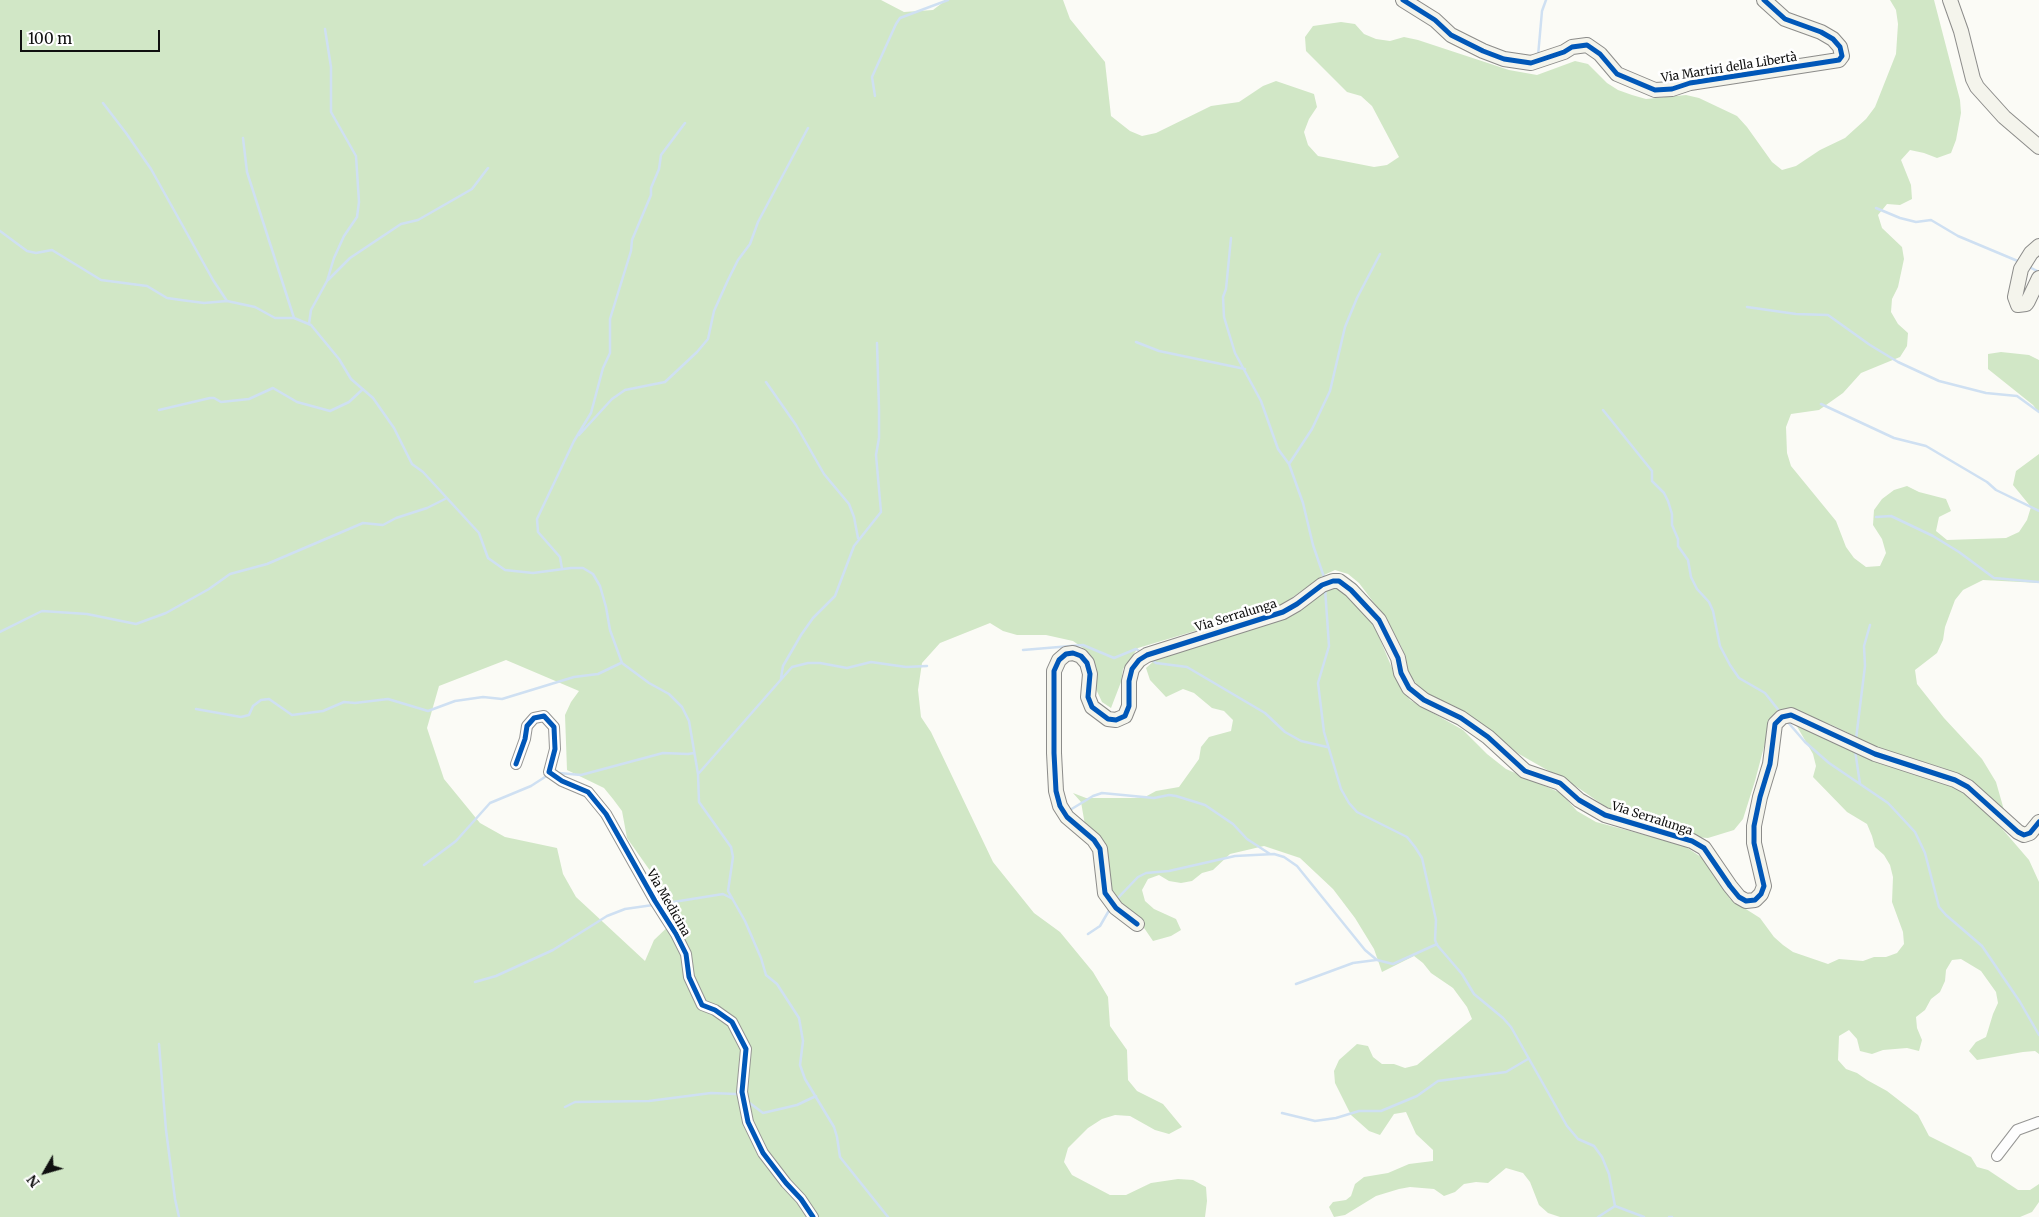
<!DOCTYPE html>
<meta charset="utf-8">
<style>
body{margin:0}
#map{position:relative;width:2039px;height:1217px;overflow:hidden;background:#fbfbf6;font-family:Merriweather,serif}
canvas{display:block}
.north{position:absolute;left:20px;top:1147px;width:50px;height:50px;-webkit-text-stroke:4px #fff;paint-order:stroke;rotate:232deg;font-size:14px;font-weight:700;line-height:20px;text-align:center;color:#101010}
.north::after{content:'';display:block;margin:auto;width:18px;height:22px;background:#101010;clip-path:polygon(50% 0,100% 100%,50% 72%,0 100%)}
.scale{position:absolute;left:20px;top:30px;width:140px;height:22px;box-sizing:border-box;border:2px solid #101010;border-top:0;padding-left:6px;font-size:15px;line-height:18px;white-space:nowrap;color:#101010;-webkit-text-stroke:4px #fff;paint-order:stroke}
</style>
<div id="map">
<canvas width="2039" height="1217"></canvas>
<div class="north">N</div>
<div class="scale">100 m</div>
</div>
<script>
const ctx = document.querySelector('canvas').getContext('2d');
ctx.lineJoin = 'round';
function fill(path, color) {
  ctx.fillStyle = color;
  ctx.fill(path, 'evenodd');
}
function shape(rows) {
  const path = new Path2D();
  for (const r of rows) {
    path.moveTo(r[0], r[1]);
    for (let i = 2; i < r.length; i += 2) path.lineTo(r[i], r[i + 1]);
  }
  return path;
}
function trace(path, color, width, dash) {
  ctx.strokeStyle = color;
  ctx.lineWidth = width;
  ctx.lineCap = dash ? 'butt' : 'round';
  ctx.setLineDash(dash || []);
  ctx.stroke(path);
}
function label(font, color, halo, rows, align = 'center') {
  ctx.font = font + ' Merriweather,serif';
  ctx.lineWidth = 5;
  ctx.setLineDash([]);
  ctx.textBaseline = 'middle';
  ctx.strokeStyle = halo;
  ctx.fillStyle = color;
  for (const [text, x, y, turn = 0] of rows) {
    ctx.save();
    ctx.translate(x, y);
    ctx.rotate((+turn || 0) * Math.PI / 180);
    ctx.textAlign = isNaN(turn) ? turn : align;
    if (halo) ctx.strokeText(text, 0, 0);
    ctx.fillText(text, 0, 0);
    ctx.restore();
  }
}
fill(shape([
 [0,0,881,0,904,12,933,10,946,0,1063,0,1070,19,1105,62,1111,116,1130,131,1142,136,1156,133,1211,106,1239,102,1263,86,1276,81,1314,94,1317,107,1309,119,1304,132,1308,145,1318,156,1374,167,1387,165,1399,157,1372,106,1361,96,1347,92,1306,51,1305,37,1313,26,1341,22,1355,24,1364,34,1376,39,1390,41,1404,37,1418,40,1509,70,1537,75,1575,61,1588,64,1607,83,1618,90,1632,95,1646,99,1686,95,1699,98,1737,116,1747,127,1772,162,1782,170,1796,166,1820,150,1845,138,1866,119,1875,107,1896,54,1898,24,1896,10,1890,0,1934,0,1960,100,1961,113,1956,140,1951,153,1937,158,1924,153,1910,150,1901,160,1911,185,1912,199,1900,205,1887,204,1878,215,1882,228,1902,247,1904,259,1898,287,1892,299,1891,312,1898,324,1908,333,1907,346,1900,357,1861,373,1843,393,1819,410,1791,414,1786,427,1787,453,1791,466,1836,521,1846,547,1854,558,1866,567,1880,566,1886,553,1882,539,1873,525,1874,510,1882,499,1894,490,1907,486,1919,492,1946,499,1951,511,1939,517,1936,531,1947,540,2006,538,2019,532,2027,520,2031,507,2013,485,2016,471,2039,454,2039,583,1983,580,1963,590,1955,600,1945,627,1943,640,1937,653,1915,670,1917,684,1944,718,1982,759,1996,782,2004,810,1977,785,1943,768,1881,749,1834,726,1792,709,1770,724,1755,781,1743,819,1734,830,1708,838,1695,837,1606,807,1577,787,1519,754,1466,713,1430,695,1418,686,1409,674,1402,648,1386,619,1359,583,1348,574,1335,570,1322,576,1282,605,1138,648,1123,669,1121,682,1111,708,1102,702,1096,689,1094,661,1086,650,1073,641,1046,635,1017,635,1003,631,990,623,940,643,922,663,918,690,921,717,931,732,993,862,1034,913,1060,932,1093,972,1108,997,1110,1026,1127,1050,1128,1080,1137,1091,1163,1104,1182,1127,1169,1134,1155,1130,1130,1116,1115,1115,1102,1119,1088,1128,1068,1148,1064,1162,1072,1175,1110,1195,1126,1195,1151,1183,1178,1179,1193,1180,1206,1187,1207,1201,1205,1217,0,1217],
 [506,660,579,691,571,702,565,715,567,770,604,788,613,799,622,811,627,838,651,872,655,885,673,907,675,920,654,940,645,961,576,897,563,874,557,848,505,837,480,823,444,779,427,728,439,686],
 [2001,352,2029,355,2039,360,2039,413,2033,405,1988,369,1988,354],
 [1332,587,1339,588,1360,607,1374,625,1397,680,1410,700,1463,730,1487,754,1506,769,1561,793,1577,811,1596,822,1683,845,1704,859,1718,878,1730,899,1760,918,1774,937,1783,945,1793,952,1828,964,1839,959,1863,961,1874,957,1886,957,1897,953,1904,944,1903,932,1892,902,1893,877,1890,865,1884,855,1875,847,1872,836,1867,824,1847,812,1813,777,1816,766,1813,754,1795,723,1961,788,1986,810,2029,860,2039,882,2039,1054,2035,1051,2023,1052,1977,1060,1969,1051,1976,1042,1986,1037,1993,1014,1998,1003,1996,992,1981,971,1961,959,1952,960,1946,970,1945,981,1940,992,1931,999,1925,1010,1916,1017,1917,1028,1922,1040,1919,1051,1907,1048,1883,1050,1872,1054,1860,1051,1857,1039,1849,1030,1839,1036,1838,1060,1846,1069,1857,1073,1867,1080,1887,1091,1918,1115,1929,1136,1971,1157,1977,1167,1988,1170,2018,1190,2030,1190,2039,1184,2039,1202,2032,1212,2020,1217,1560,1217,1548,1213,1539,1205,1530,1182,1523,1173,1506,1168,1488,1183,1476,1182,1464,1184,1455,1192,1444,1196,1434,1189,1410,1187,1399,1189,1376,1196,1345,1215,1334,1217,1329,1207,1333,1202,1346,1200,1351,1196,1355,1184,1364,1177,1388,1173,1409,1164,1433,1161,1433,1150,1416,1134,1406,1112,1394,1114,1380,1135,1369,1131,1351,1115,1335,1083,1334,1071,1339,1060,1357,1044,1368,1046,1373,1057,1382,1064,1394,1064,1405,1068,1417,1065,1472,1019,1467,1007,1453,988,1431,973,1423,963,1414,956,1382,972,1374,949,1355,918,1333,889,1300,858,1264,846,1230,854,1213,870,1202,873,1192,881,1181,883,1169,881,1159,875,1148,879,1142,890,1145,901,1154,909,1176,919,1181,930,1171,936,1153,941,1140,922,1127,913,1111,893,1085,825,1081,802,1073,793,1086,798,1134,798,1145,797,1156,791,1179,787,1199,759,1201,747,1209,737,1231,731,1233,720,1224,711,1212,708,1194,693,1183,689,1166,697,1150,680,1146,668,1155,660,1165,655]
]), '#d1e7c6');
trace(shape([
 [1538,56,1542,11,1546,0],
 [875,96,872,77,896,24,900,18,948,0],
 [103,103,126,133,151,169,213,280,227,301],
 [243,138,247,172,294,318],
 [1876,208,1900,218,1916,222,1931,220,1958,236,2020,262],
 [0,231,27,251,36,253,52,250,101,280,147,286,167,298,181,300,204,303,227,301,255,307,275,318,294,318,311,325,339,359,351,379,373,398,394,428,412,464,423,472,479,533,488,558,505,570,533,573,571,568,583,568,593,574,600,586,606,607,610,630,622,663,649,683,669,694,682,707,689,721,698,774,699,802,731,847,733,857,728,891,745,921,761,958,766,975,777,984,799,1018,803,1041,800,1065,805,1079,834,1127,837,1137,840,1157,888,1217],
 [1231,238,1226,289,1223,297,1224,317,1235,353,1261,401,1278,449,1289,464,1303,503,1313,545,1325,580],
 [2027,266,2039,272],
 [328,280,350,258,401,224,418,220,472,189,488,168],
 [1747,307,1796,314,1828,315,1870,345,1898,362,1939,381,1986,393,2017,396,2039,412],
 [309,324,311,310,327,281,334,258,344,236,357,217,359,202,356,156,331,112,331,67,325,29],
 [1136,342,1159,351,1245,369],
 [766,382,796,425,824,474,849,504,854,517,858,538],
 [1821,404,1894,438,1926,446,1987,482,1996,490,2039,511],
 [159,410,210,398,214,398,221,402,249,399,273,388,297,402,330,411,349,402,363,389],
 [1603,410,1648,466,1652,471,1652,481,1664,493,1668,501,1672,514,1672,525,1678,539,1678,546,1688,560,1691,577,1697,589,1709,602,1713,611,1720,646,1730,665,1739,678,1765,693,1780,712],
 [579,435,612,399,625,390,665,382,697,352,708,339,714,311,728,280,738,260,750,244,758,222,808,128],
 [1289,464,1312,429,1330,391,1345,327,1357,298,1380,254],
 [1876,517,1891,516,1933,536,1959,552,1994,578,2039,582],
 [562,569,560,557,538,532,537,519,574,441,591,413,603,368,610,353,610,319,631,251,632,240,651,195,651,188,659,169,661,155,685,123],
 [1325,588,1329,646,1318,683,1324,732,1341,789,1349,803,1357,812,1407,837,1415,847,1422,858,1436,920,1435,940,1437,945,1462,974,1474,994,1503,1018,1511,1027,1567,1126,1578,1139,1594,1146,1602,1157,1609,1174,1615,1206,1644,1217],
 [0,632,42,611,87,614,136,624,166,613,209,589,230,574,267,564,363,523,383,525,396,518,427,508,447,498],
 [1023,650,1083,645,1114,658,1136,649,1141,652],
 [1152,660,1156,663,1187,667,1265,713,1285,732,1301,741,1327,747],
 [781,678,783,666,801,635,813,618,835,596,854,546,881,512,876,455,879,438,879,409,877,343],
 [196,709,241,717,249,715,253,706,261,700,269,699,292,715,323,711,344,702,355,703,388,699,428,711,455,701,483,697,502,699,574,677,598,674,621,663],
 [1786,720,1805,742,1829,763,1888,803,1915,832,1925,853,1939,907,1946,915,1982,946,2020,1002,2039,1035],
 [1856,739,1865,666,1864,646,1870,625],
 [1855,750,1860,784],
 [559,773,581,775,663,753,688,754,694,753],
 [699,773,792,667,808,663,820,663,847,668,871,662,906,667,927,666],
 [1070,810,1093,796,1102,793,1154,798,1169,795,1176,796,1205,805,1233,824,1247,839,1270,854],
 [424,865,456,841,490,803,531,786,548,775],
 [1115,901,1138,877,1146,873,1169,871,1235,856,1274,854,1284,857,1297,866,1365,950,1377,960,1393,964,1437,944],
 [661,904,723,894,731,898],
 [1088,934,1100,926,1111,907],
 [475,982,496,976,553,950,607,916,625,909,653,905],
 [1296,984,1353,963,1376,960],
 [159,1044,166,1130,175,1199,179,1217],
 [747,1101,763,1113,797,1105,816,1096],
 [565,1107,575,1102,649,1101,711,1093,736,1094,739,1095],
 [1282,1113,1315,1121,1336,1118,1359,1111,1381,1111,1417,1096,1438,1081,1506,1072,1528,1059],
 [1598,1217,1615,1206],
 [1669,1217,1672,1217]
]), '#cfe0f2', 2.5);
const street = shape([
 [516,764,525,739,527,726,534,718,544,716,554,727,555,749,549,772,562,781,588,792,606,814,655,901,676,934,686,954,689,977,702,1005,715,1010,732,1022,746,1049,742,1092,748,1122,763,1153,786,1183,801,1199,813,1217],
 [1997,1156,2017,1130,2039,1122]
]);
const secondary = shape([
 [1403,0,1435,20,1451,35,1483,51,1504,59,1531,63,1564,52,1572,47,1587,45,1600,54,1617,74,1655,90,1672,89,1690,83,1839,60,1842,56,1840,47,1833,39,1821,32,1785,19,1764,0],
 [1950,0,1961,31,1973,79,1977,87,2004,117,2039,147],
 [2039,246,2031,253,2021,269,2015,297,2018,305,2026,304,2028,301,2039,278],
 [1137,924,1116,908,1105,893,1100,849,1094,840,1067,817,1060,806,1056,791,1054,753,1054,671,1059,660,1066,654,1073,653,1081,656,1087,663,1090,674,1088,697,1092,707,1108,719,1116,720,1125,716,1129,706,1129,681,1132,669,1139,660,1147,655,1283,612,1297,604,1322,585,1333,581,1339,581,1351,590,1379,620,1398,658,1401,673,1409,688,1424,700,1461,718,1488,737,1525,771,1560,783,1579,800,1605,815,1692,841,1704,848,1730,886,1739,897,1746,901,1755,900,1761,894,1764,886,1754,843,1754,826,1760,797,1770,764,1775,724,1782,717,1791,715,1875,754,1955,780,1968,787,2018,832,2024,835,2030,833,2039,822]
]);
trace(street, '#969694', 12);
trace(secondary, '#8c8c8a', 16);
trace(street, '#fefefe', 10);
trace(secondary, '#f4f4ec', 14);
trace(shape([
 [1403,0,1435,20,1451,35,1483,51,1504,59,1531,63,1564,52,1572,47,1587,45,1600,54,1617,74,1655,90,1672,89,1690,83,1839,60,1842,56,1840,47,1833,39,1821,32,1785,19,1764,0],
 [516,764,525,739,527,726,534,718,544,716,554,727,555,749,549,772,562,781,588,792,606,814,655,901,676,934,686,954,689,977,702,1005,715,1010,732,1022,746,1049,742,1092,748,1122,763,1153,786,1183,801,1199,813,1217],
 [1137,924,1116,908,1105,893,1100,849,1094,840,1067,817,1060,806,1056,791,1054,753,1054,671,1059,660,1066,654,1073,653,1081,656,1087,663,1090,674,1088,697,1092,707,1108,719,1116,720,1125,716,1129,706,1129,681,1132,669,1139,660,1147,655,1283,612,1297,604,1322,585,1333,581,1339,581,1351,590,1379,620,1398,658,1401,673,1409,688,1424,700,1461,718,1488,737,1525,771,1560,783,1579,800,1605,815,1692,841,1704,848,1730,886,1739,897,1746,901,1755,900,1761,894,1764,886,1754,843,1754,826,1760,797,1770,764,1775,724,1782,717,1791,715,1875,754,1955,780,1968,787,2018,832,2024,835,2030,833,2039,822]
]), '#0057b8', 5);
label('12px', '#101010', '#fff', [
 ["Via Martiri della Libertà",1729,68,-9],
 ["Via Serralunga",1236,616,-17],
 ["Via Serralunga",1652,819,18],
 ["Via Medicina",668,903,60]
]);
</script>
